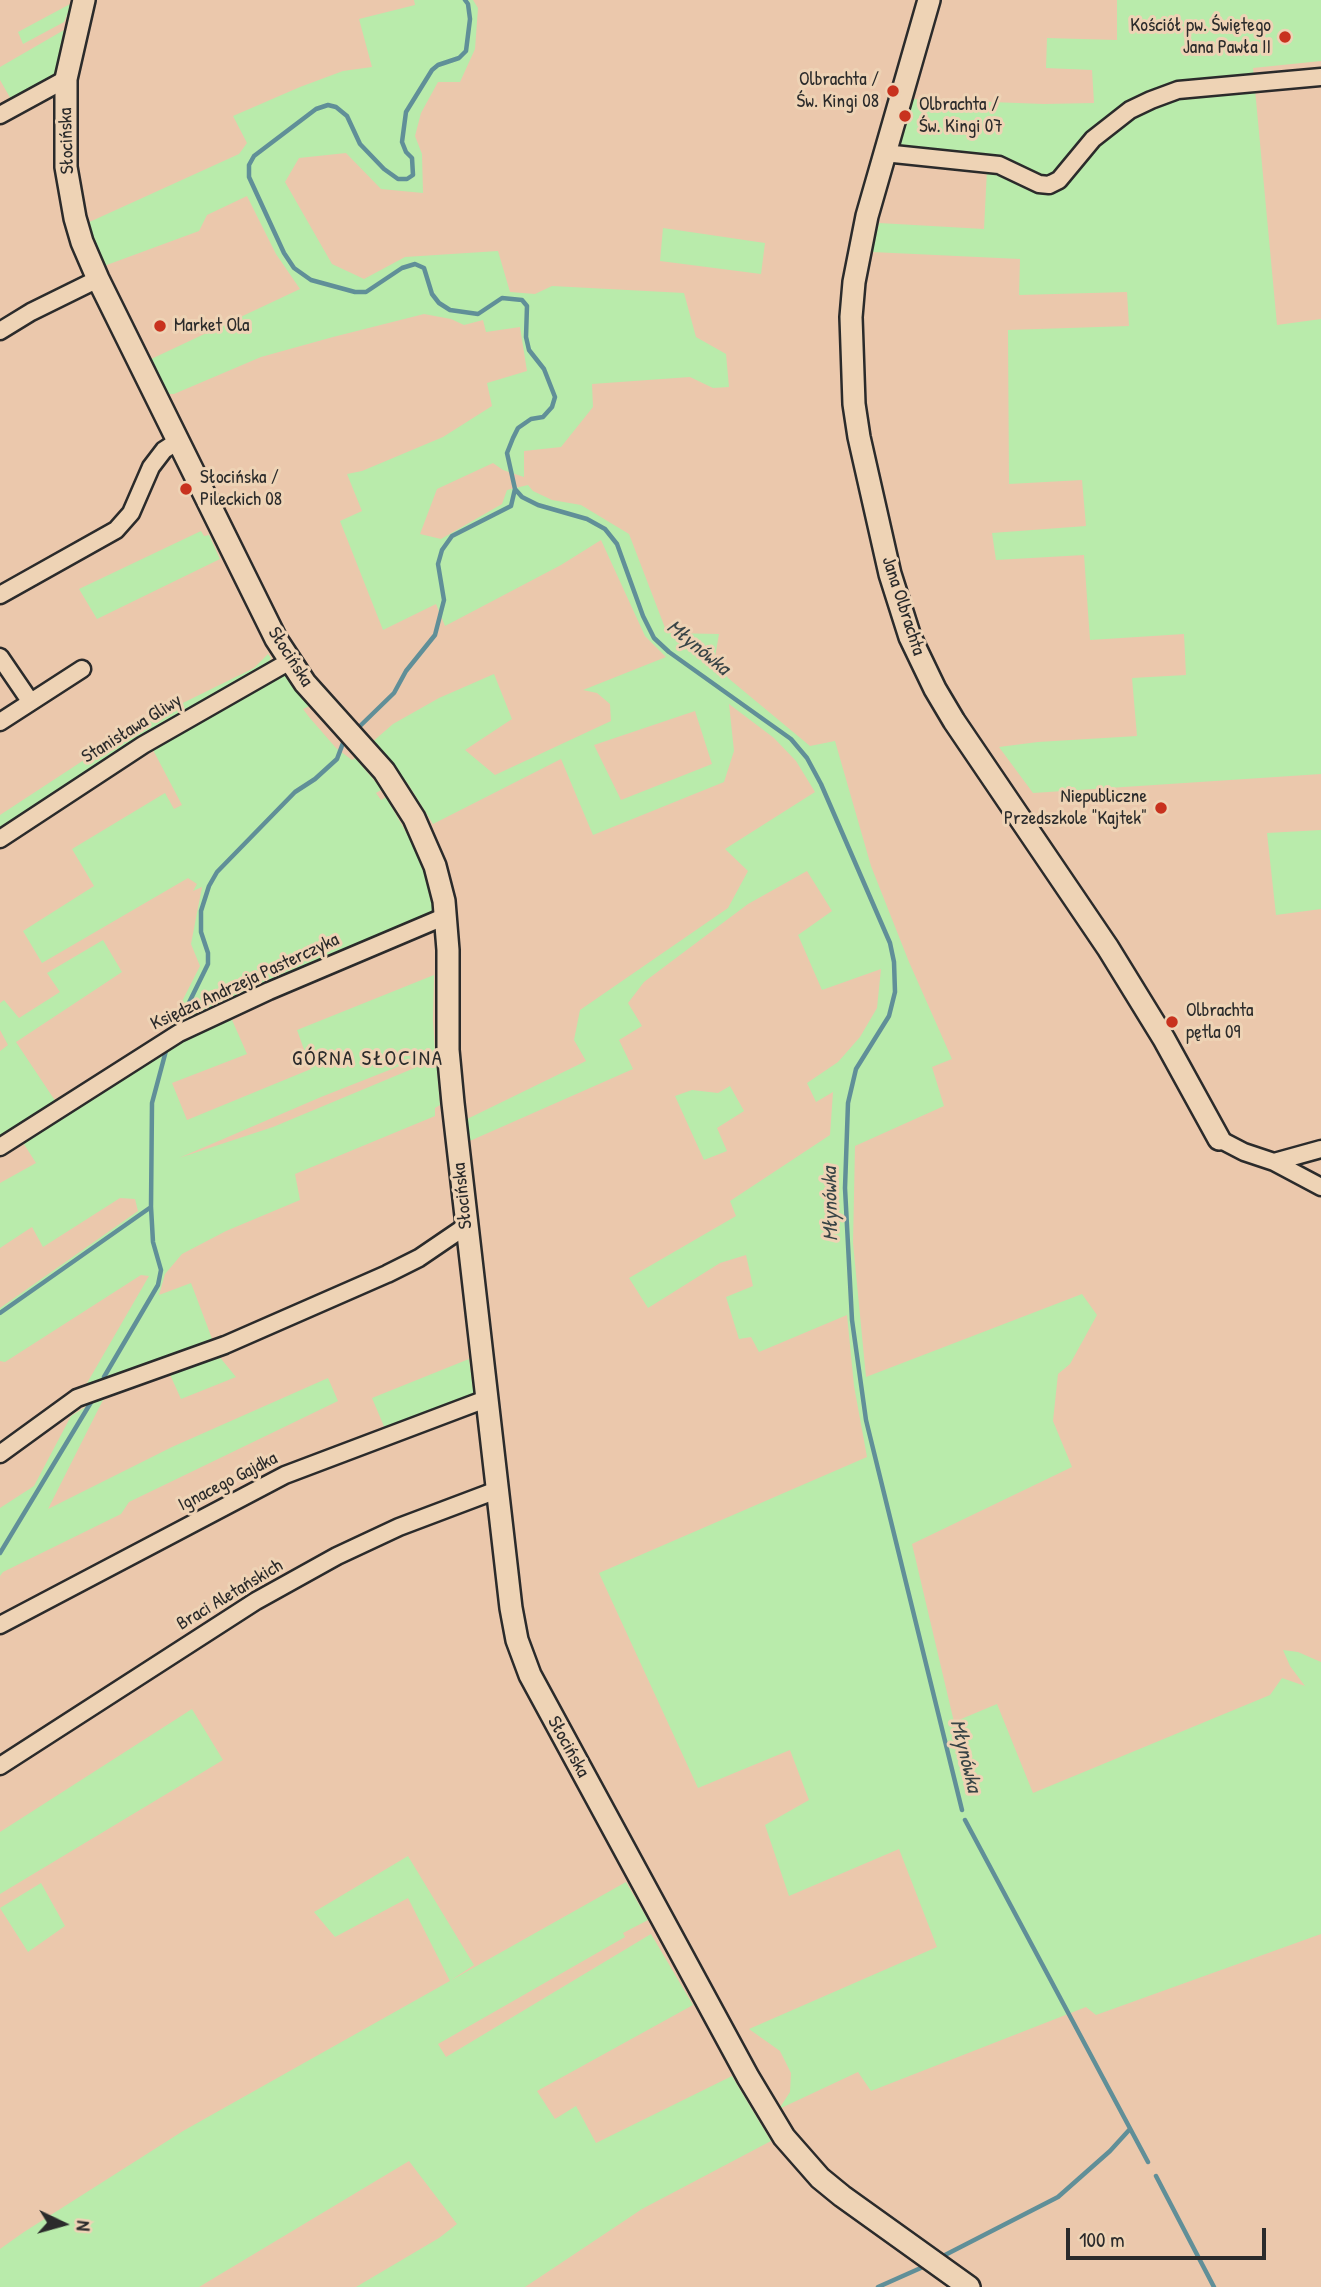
<!DOCTYPE html>
<meta charset="utf-8">
<style>
body{margin:0}
#map{position:relative;width:1321px;height:2287px;overflow:hidden;background:#ebc8ac;font-family:"Patrick Hand",sans-serif}
canvas{display:block}
.north{position:absolute;left:28px;top:2189px;width:70px;height:70px;-webkit-text-stroke:5px #eed3b5;paint-order:stroke;rotate:95deg;font-size:19px;font-weight:700;line-height:28px;text-align:center;color:#2b2b2b}
.north::after{content:'';display:block;margin:auto;width:24px;height:32px;background:#2b2b2b;clip-path:polygon(50% 0,100% 100%,50% 72%,0 100%)}
.scale{position:absolute;left:1066px;top:2228px;width:200px;height:32px;box-sizing:border-box;border:4px solid #2b2b2b;border-top:0;padding-left:9px;font-size:21px;line-height:24px;white-space:nowrap;color:#2b2b2b;-webkit-text-stroke:5px #eed3b5;paint-order:stroke}
</style>
<div id="map">
<canvas width="1321" height="2287"></canvas>
<div class="north">N</div>
<div class="scale">100 m</div>
</div>
<script>
const ctx = document.querySelector('canvas').getContext('2d');
ctx.lineJoin = 'round';
function fill(path, color) {
  ctx.fillStyle = color;
  ctx.fill(path, 'evenodd');
}
function shape(rows) {
  const path = new Path2D();
  for (const r of rows) {
    path.moveTo(r[0], r[1]);
    for (let i = 2; i < r.length; i += 2) path.lineTo(r[i], r[i + 1]);
  }
  return path;
}
function trace(path, color, width, dash) {
  ctx.strokeStyle = color;
  ctx.lineWidth = width;
  ctx.lineCap = dash ? 'butt' : 'round';
  ctx.setLineDash(dash || []);
  ctx.stroke(path);
}
function label(font, color, halo, rows, align = 'center') {
  ctx.font = font + ' "Patrick Hand",sans-serif';
  ctx.lineWidth = 6;
  ctx.setLineDash([]);
  ctx.textBaseline = 'middle';
  ctx.strokeStyle = halo;
  ctx.fillStyle = color;
  for (const [text, x, y, turn = 0] of rows) {
    ctx.save();
    ctx.translate(x, y);
    ctx.rotate((+turn || 0) * Math.PI / 180);
    ctx.textAlign = isNaN(turn) ? turn : align;
    if (halo) ctx.strokeText(text, 0, 0);
    ctx.fillText(text, 0, 0);
    ctx.restore();
  }
}
fill(shape([
 [414,0,473,0,478,8,475,49,460,82,438,82,421,113,415,136,422,154,423,193,381,189,346,153,299,158,285,182,332,264,364,279,405,257,498,251,510,292,535,294,552,286,684,293,696,337,726,354,729,387,713,388,690,377,592,384,593,407,561,447,524,451,524,477,503,470,493,463,437,489,420,534,441,539,502,504,507,490,528,485,533,491,552,500,581,505,629,534,667,633,719,634,715,657,728,678,810,746,835,741,871,866,909,962,952,1059,932,1067,944,1106,855,1146,853,1243,866,1377,1082,1294,1097,1315,1070,1364,1058,1374,1053,1421,1072,1467,912,1544,954,1722,997,1704,1033,1793,1270,1695,1282,1678,1305,1686,1290,1666,1283,1650,1298,1652,1321,1662,1321,1934,1096,2015,1086,2007,871,2091,858,2072,779,2109,790,2092,791,2073,780,2051,749,2029,937,1947,899,1849,789,1896,765,1825,809,1800,790,1750,698,1788,599,1573,867,1457,854,1386,847,1315,759,1352,751,1337,739,1339,726,1297,753,1286,746,1255,720,1263,648,1308,629,1278,736,1216,730,1201,830,1135,833,1092,816,1102,807,1083,838,1062,860,1037,877,1008,881,969,822,990,798,935,832,911,807,871,748,904,644,982,628,1003,642,1026,619,1040,633,1069,472,1140,465,1142,461,1122,586,1061,574,1040,580,1010,728,908,748,871,725,849,815,792,796,761,774,738,729,704,734,751,724,782,593,835,561,759,433,824,408,784,370,744,393,724,439,698,494,674,512,719,465,750,495,775,611,721,610,704,597,693,583,690,666,657,645,636,601,540,561,565,445,626,436,604,383,630,340,521,362,511,347,474,362,471,443,437,492,406,487,383,527,371,520,327,486,332,483,320,464,325,451,319,424,314,333,337,261,357,174,394,164,394,147,361,300,289,276,254,247,196,207,215,199,231,104,266,100,263,85,224,239,154,247,143,233,116,300,87,343,71,372,67,359,19,415,5],
 [695,711,712,764,621,800,594,745],
 [1117,0,1321,0,1321,61,1253,68,1277,325,1321,319,1321,774,1033,793,999,747,1038,742,1137,736,1132,678,1186,675,1184,634,1090,640,1084,555,996,560,992,533,1086,526,1082,480,1009,484,1008,330,1129,326,1127,292,1019,295,1020,259,872,252,879,223,984,229,987,170,895,162,912,99,1044,104,1094,103,1092,70,1046,68,1047,38,1117,40],
 [72,3,64,22,23,44,18,32],
 [64,30,54,78,12,101,0,80,0,67],
 [663,228,765,243,761,274,660,261],
 [201,531,204,536,209,535,220,559,97,619,79,589],
 [268,654,271,658,263,671,141,736,0,831,0,815,136,726,254,668],
 [284,671,312,705,303,709,309,717,336,748,352,760,355,758,380,787,381,790,376,793,381,800,386,797,411,841,424,873,434,914,185,1026,170,1025,200,966,191,944,202,887,193,891,197,884,188,878,42,963,23,931,94,886,72,849,165,793,174,809,182,805,152,748,263,688,261,684],
 [1321,830,1321,909,1276,915,1267,833],
 [103,940,122,972,16,1042,56,1102,0,1139,0,1051,8,1045,0,1030,0,1003,4,1000,19,1018,60,992,47,973],
 [434,975,433,1020,435,1052,321,1097,179,1158,273,1127,436,1059,440,1105,435,1108,435,1116,295,1174,300,1200,226,1231,182,1254,165,1274,159,1295,191,1283,214,1344,83,1390,149,1276,141,1275,5,1362,0,1361,0,1308,138,1211,135,1199,120,1198,43,1247,32,1227,0,1248,0,1183,36,1163,22,1141,128,1072,229,1013,247,1054,172,1083,187,1120,311,1069,297,1030],
 [730,1086,744,1111,717,1128,727,1151,704,1160,675,1096,692,1090,718,1093],
 [218,1355,236,1377,181,1399,168,1370],
 [469,1359,474,1396,386,1431,372,1398],
 [328,1378,338,1401,129,1502,121,1514,3,1572,0,1576,0,1508,34,1486,71,1416,106,1394,48,1509,172,1447],
 [192,1709,223,1760,0,1894,0,1832],
 [408,1856,474,1965,450,1981,408,1898,335,1937,314,1912],
 [626,1882,648,1920,623,1933,625,1937,438,2044,446,2057,651,1934,693,2005,537,2091,555,2119,576,2106,596,2143,732,2076,771,2141,642,2209,525,2287,356,2287,439,2238,457,2224,409,2161,199,2287,0,2287,0,2249,24,2232,183,2131],
 [41,1883,65,1926,28,1952,0,1908]
]), '#b9ebab');
trace(shape([
 [465,0,468,4,470,19,466,51,459,58,438,65,432,70,406,112,402,142,406,152,412,158,413,175,407,179,398,179,384,169,360,144,347,116,336,107,328,105,316,109,254,156,249,165,249,177,284,253,294,268,311,280,355,292,366,292,402,268,415,264,424,268,432,294,439,303,450,310,478,314,502,298,522,300,527,306,526,337,529,350,544,369,555,397,552,407,543,417,531,419,518,428,513,438,507,453,515,489,522,497,538,505,587,519,605,529,617,544,643,616,654,638,669,652,791,739,807,758,821,784,890,943,894,962,895,992,889,1016,856,1069,848,1103,845,1188,852,1320,866,1420,962,1810],
 [359,727,394,693,406,671,435,635,444,600,438,564,442,550,452,536,511,506,515,489],
 [177,1027,208,964,208,953,201,932,201,911,209,886,217,872,295,792,315,779,337,759,343,743],
 [0,1313,151,1207,152,1103,167,1047],
 [104,1377,158,1285,161,1270,153,1242,151,1207],
 [0,1553,93,1399],
 [965,1820,1148,2162],
 [1156,2176,1214,2287],
 [945,2255,1058,2197,1110,2151,1130,2129],
 [878,2287,923,2267]
]), '#608f98', 4.5);
const street = shape([
 [0,115,66,79],
 [884,153,999,165,1039,184,1049,185,1059,180,1093,139,1130,110,1151,100,1178,90,1321,77],
 [0,331,31,312,98,279],
 [0,595,116,530,131,513,151,467,164,450,178,441],
 [0,657,30,701],
 [0,722,82,669],
 [0,839,143,745,290,661],
 [1219,1139,1244,1152,1274,1162,1321,1187],
 [0,1147,179,1033,269,991,446,916],
 [1274,1162,1321,1149],
 [0,1454,77,1398,225,1345,387,1274,419,1258,466,1226],
 [0,1625,285,1475,486,1399],
 [0,1766,256,1601,337,1556,399,1527,497,1490]
]);
const secondary = shape([
 [84,0,66,79,66,167,75,218,82,242,98,279,276,639,305,683,384,771,414,818,435,866,444,901,448,950,448,1050,453,1103,511,1608,517,1640,530,1675,748,2077,784,2137,820,2178,842,2196,969,2287],
 [929,0,867,216,854,282,851,317,854,404,859,437,890,574,910,637,935,689,954,721,1108,948,1164,1039,1219,1139]
]);
trace(street, '#2b2b2b', 21);
trace(secondary, '#2b2b2b', 26);
trace(street, '#eed3b5', 16);
trace(secondary, '#eed3b5', 21);
for (const [x, y, r, color] of [
 [1285,37,7,"#c8321e"],
 [893,91,7,"#c8321e"],
 [905,116,7,"#c8321e"],
 [160,326,7,"#c8321e"],
 [186,489,7,"#c8321e"],
 [1161,808,7,"#c8321e"],
 [1172,1022,7,"#c8321e"]
]) {
  const dot = new Path2D();
  dot.arc(x, y, r, 0, 2 * Math.PI);
  ctx.fillStyle = color;
  ctx.fill(dot);
  trace(dot, '#eed3b5', 2.5);
}
label('19px', '#2b2b2b', '#eed3b5', [
 ["Kościół pw. Świętego",1271,26,"right"],
 ["Jana Pawła II",1271,48,"right"],
 ["Olbrachta /",879,80,"right"],
 ["Św. Kingi 08",879,102,"right"],
 ["Olbrachta /",919,105],
 ["Św. Kingi 07",919,127],
 ["Market Ola",174,326],
 ["Słocińska /",200,478],
 ["Pileckich 08",200,500],
 ["Niepubliczne",1147,797,"right"],
 ["Przedszkole \"Kajtek\"",1147,819,"right"],
 ["Olbrachta",1186,1011],
 ["pętla 09",1186,1033]
], 'left');
label('19px', '#2b2b2b', '#eed3b5', [
 ["Słocińska",67,141,-92],
 ["Jana Olbrachta",903,606,72],
 ["Słocińska",290,657,57],
 ["Stanisława Gliwy",132,729,-32],
 ["Księdza Andrzeja Pasterczyka",245,982,-25],
 ["Słocińska",463,1196,-96],
 ["Ignacego Gajdka",228,1482,-27],
 ["Braci Aletańskich",230,1595,-31],
 ["Słocińska",568,1747,61]
]);
label('italic 21px', '#384446', '#eed3b5', [
 ["Młynówka",698,648,39],
 ["Młynówka",831,1204,-91],
 ["Młynówka",965,1756,76]
]);
ctx.letterSpacing = '2px';
label('21px', '#2b2b2b', '#eed3b5', [
 ["GÓRNA SŁOCINA",368,1059]
]);
ctx.letterSpacing = '0px';
</script>
